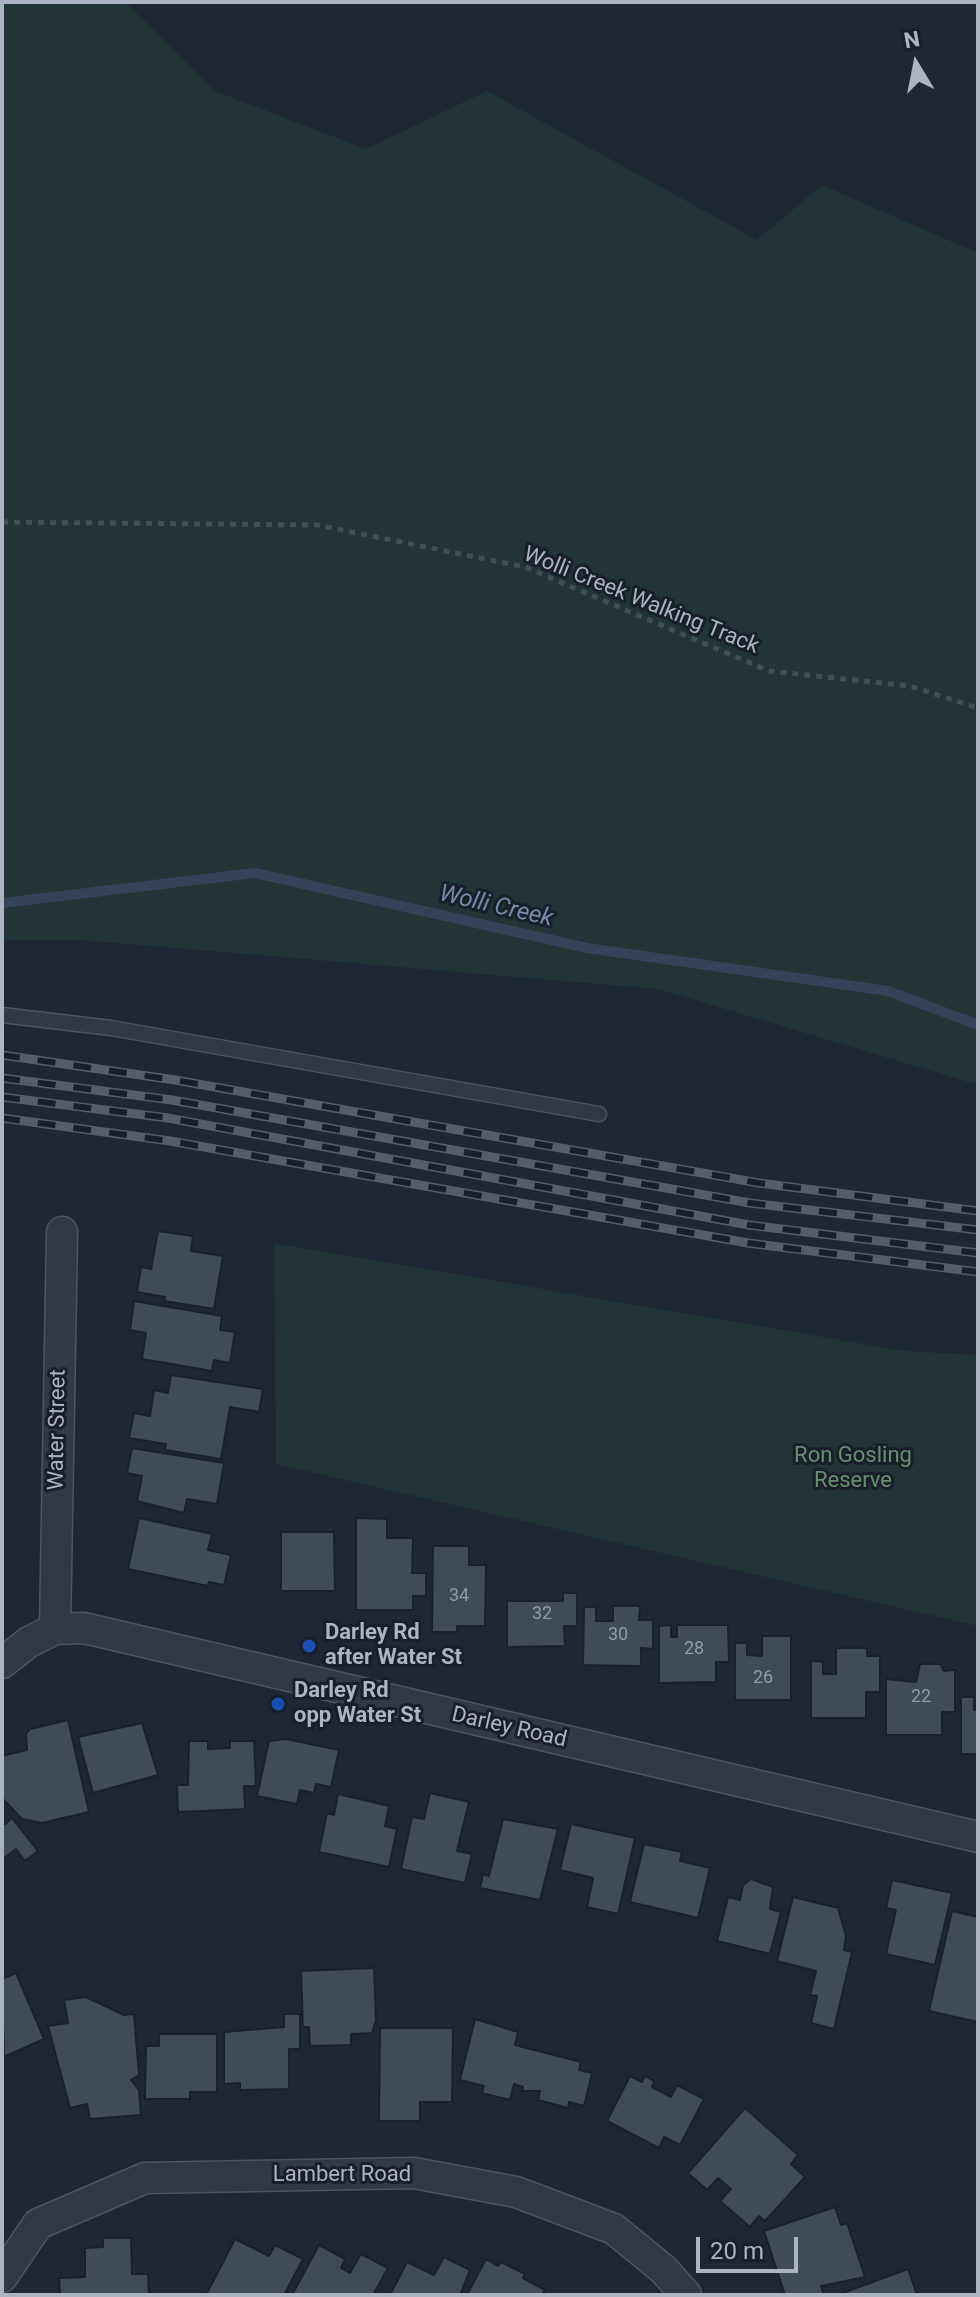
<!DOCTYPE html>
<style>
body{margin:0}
#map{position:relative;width:980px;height:2297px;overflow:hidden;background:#1f2733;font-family:Roboto,sans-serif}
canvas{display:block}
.frame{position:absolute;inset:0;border:4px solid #acb4c1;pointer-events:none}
.north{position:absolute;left:876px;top:24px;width:80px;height:80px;-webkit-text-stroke:6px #181f28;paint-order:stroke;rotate:350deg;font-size:22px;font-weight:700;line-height:32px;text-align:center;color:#acb4c1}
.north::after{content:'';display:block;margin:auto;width:28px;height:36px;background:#acb4c1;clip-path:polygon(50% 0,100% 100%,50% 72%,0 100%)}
.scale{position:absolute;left:696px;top:2237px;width:102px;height:36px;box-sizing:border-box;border:4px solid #acb4c1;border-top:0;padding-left:10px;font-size:24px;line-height:28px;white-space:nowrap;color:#acb4c1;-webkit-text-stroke:6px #181f28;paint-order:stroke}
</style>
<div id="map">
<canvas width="980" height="2297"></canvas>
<div class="frame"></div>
<div class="north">N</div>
<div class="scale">20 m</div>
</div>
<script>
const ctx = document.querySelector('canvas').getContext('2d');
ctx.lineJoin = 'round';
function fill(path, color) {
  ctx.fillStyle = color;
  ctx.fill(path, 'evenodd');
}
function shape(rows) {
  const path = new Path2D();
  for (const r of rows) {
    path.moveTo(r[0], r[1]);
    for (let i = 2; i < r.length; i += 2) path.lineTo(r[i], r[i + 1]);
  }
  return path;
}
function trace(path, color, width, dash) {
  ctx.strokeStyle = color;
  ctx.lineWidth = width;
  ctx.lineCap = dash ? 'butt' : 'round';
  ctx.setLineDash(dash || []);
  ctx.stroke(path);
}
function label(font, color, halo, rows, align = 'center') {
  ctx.font = font + ' Roboto,sans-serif';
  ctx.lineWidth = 6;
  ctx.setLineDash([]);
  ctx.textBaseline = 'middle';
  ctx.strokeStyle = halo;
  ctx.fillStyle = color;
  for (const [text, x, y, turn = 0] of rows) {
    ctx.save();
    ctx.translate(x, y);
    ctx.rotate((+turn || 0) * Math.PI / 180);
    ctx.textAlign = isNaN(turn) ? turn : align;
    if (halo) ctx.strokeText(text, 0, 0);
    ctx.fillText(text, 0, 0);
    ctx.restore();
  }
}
fill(shape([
 [2,2,125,2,215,91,366,149,487,91,757,240,822,185,978,253,978,1085,658,989,80,940,2,940],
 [274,1243,905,1351,978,1355,978,1626,276,1464]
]), '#223435');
trace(shape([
 [2,903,255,873,587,948,888,991,978,1025]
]), '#33435a', 10);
const building = shape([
 [158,1231,193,1236,191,1251,223,1256,214,1309,164,1301,165,1297,137,1292,141,1267,151,1269,158,1231],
 [134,1301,222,1316,220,1330,235,1332,230,1363,214,1360,212,1371,142,1359,146,1333,130,1330,134,1301],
 [171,1375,263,1389,259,1412,230,1407,221,1459,165,1450,166,1444,129,1438,134,1413,150,1416,154,1390,168,1393,171,1375],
 [132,1448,224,1463,217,1504,187,1499,184,1513,137,1501,142,1476,127,1473,132,1448],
 [139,1518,212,1534,208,1550,231,1555,224,1585,209,1582,208,1586,128,1569,139,1518],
 [356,1518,387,1519,387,1538,413,1538,412,1573,426,1573,426,1596,413,1596,413,1610,356,1610,356,1518],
 [281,1532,334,1532,335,1591,281,1591,281,1532],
 [433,1546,469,1546,469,1565,486,1565,485,1626,457,1626,457,1632,432,1632,433,1546],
 [563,1593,577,1593,577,1626,564,1626,565,1646,507,1647,507,1601,563,1601,563,1593],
 [613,1606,640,1606,639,1620,653,1620,653,1649,641,1648,641,1666,583,1665,584,1607,596,1607,596,1621,613,1621,613,1606],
 [671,1625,671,1637,677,1637,677,1625,728,1625,729,1662,716,1662,716,1682,659,1683,659,1626,671,1625],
 [762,1636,791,1636,791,1700,735,1700,735,1643,747,1643,747,1655,762,1656,762,1636],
 [836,1648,867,1648,867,1656,880,1656,880,1692,866,1692,866,1718,811,1718,811,1661,823,1662,823,1674,836,1674,836,1648],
 [920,1664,940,1664,944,1671,955,1670,955,1712,942,1712,942,1735,886,1735,886,1679,916,1682,920,1664],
 [961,1697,974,1697,974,1710,978,1710,978,1754,961,1754,961,1697],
 [68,1720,89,1812,42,1823,22,1819,3,1799,2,1756,27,1750,26,1734,30,1729,68,1720],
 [142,1723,158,1775,93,1793,78,1737,142,1723],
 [286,1739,339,1750,331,1787,316,1784,314,1793,300,1790,297,1804,257,1796,269,1741,286,1739],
 [189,1741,208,1741,208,1749,230,1748,230,1741,254,1741,256,1786,244,1786,245,1809,178,1812,177,1785,188,1785,189,1741],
 [430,1793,469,1802,457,1851,472,1854,465,1883,401,1869,412,1817,424,1819,430,1793],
 [338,1794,389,1806,385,1826,397,1829,389,1867,319,1852,327,1813,334,1815,338,1794],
 [12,1818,38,1851,25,1861,16,1849,2,1860,2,1821,5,1824,12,1818],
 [503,1819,558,1829,540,1900,480,1888,483,1874,489,1876,503,1819],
 [571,1824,635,1838,618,1914,587,1907,593,1878,560,1870,571,1824],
 [644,1844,682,1852,680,1861,710,1868,698,1918,630,1902,644,1844],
 [751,1879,773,1887,770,1909,781,1912,770,1954,717,1941,728,1897,740,1900,743,1885,751,1879],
 [892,1880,952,1893,935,1965,886,1954,896,1910,886,1908,892,1880],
 [793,1897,838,1908,846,1936,844,1950,852,1952,834,2029,811,2023,817,1996,810,1995,816,1971,777,1961,793,1897],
 [952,1911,978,1917,978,2022,929,2011,952,1911],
 [374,1968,376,2020,372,2033,351,2034,351,2045,310,2046,309,2027,303,2027,301,1971,374,1968],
 [16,1973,44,2039,4,2057,2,1979,16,1973],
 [86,1997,124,2015,134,2014,139,2075,131,2080,139,2090,141,2115,90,2119,87,2104,70,2108,48,2026,68,2023,64,2000,86,1997],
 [284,2014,300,2014,300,2049,289,2049,289,2089,240,2090,240,2083,224,2084,224,2032,284,2027,284,2014],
 [475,2019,518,2032,515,2045,581,2062,579,2070,592,2073,584,2106,569,2102,568,2108,538,2100,540,2091,522,2091,523,2087,514,2084,510,2100,482,2093,484,2086,460,2080,475,2019],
 [380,2028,453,2028,452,2102,420,2102,420,2121,379,2121,380,2028],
 [159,2034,217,2034,217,2092,190,2092,190,2099,145,2099,146,2046,159,2046,159,2034],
 [630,2076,642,2082,645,2076,654,2081,652,2087,671,2097,677,2085,704,2099,680,2145,664,2137,659,2148,607,2121,630,2076],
 [745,2108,798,2155,791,2164,805,2177,765,2221,759,2216,750,2227,720,2201,731,2189,718,2178,707,2190,688,2173,745,2108],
 [835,2207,841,2225,847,2223,865,2277,821,2286,824,2295,785,2295,764,2231,835,2207],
 [103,2238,131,2238,132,2274,148,2274,149,2295,60,2295,59,2278,85,2277,85,2248,103,2247,103,2238],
 [235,2239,269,2256,275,2245,303,2259,284,2295,206,2295,235,2239],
 [319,2245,345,2259,341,2268,350,2273,361,2254,388,2268,373,2295,292,2295,319,2245],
 [444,2257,470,2270,460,2295,390,2295,407,2262,434,2275,444,2257],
 [486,2259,498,2266,501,2262,525,2274,523,2278,545,2290,542,2295,467,2295,486,2259],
 [908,2269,917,2295,837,2295,908,2269]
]);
fill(building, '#414a58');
trace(building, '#1a212b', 2);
const lane = shape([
 [2,1015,111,1028,599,1114]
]);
const street = shape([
 [55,1629,62,1232],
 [2,1663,29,1642,55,1629,84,1628,978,1837],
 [2,2277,38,2224,145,2178,414,2173,516,2192,614,2229,664,2270,686,2295]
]);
trace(lane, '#4d545f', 17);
trace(street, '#4d545f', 33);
trace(shape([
 [2,522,317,525,525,567,769,671,910,686,978,708]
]), '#3f4f52', 5, [6, 6]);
trace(lane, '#333944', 14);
trace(street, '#333944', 30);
const rail = shape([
 [2,1055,175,1080,759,1183,978,1211],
 [2,1078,172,1100,750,1203,978,1230],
 [2,1097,168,1118,749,1225,978,1253],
 [2,1118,170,1141,748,1243,978,1272]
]);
trace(rail, '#555d6b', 9);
trace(rail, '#181f28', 6, [18]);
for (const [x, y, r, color] of [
 [309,1646,8,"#1a4fb4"],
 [278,1704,8,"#1a4fb4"]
]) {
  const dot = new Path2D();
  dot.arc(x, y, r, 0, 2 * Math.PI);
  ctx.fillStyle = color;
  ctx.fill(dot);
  trace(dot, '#181f28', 3);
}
label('18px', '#919aa7', null, [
 ["34",459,1596],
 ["32",542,1614],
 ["30",618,1635],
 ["28",694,1649],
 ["26",763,1678],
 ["22",921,1697]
]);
label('22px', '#acb4c1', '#181f28', [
 ["Wolli Creek Walking Track",641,601,22],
 ["Water Street",58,1430,-89],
 ["Darley Road",509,1728,13],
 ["Lambert Road",342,2175]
]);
label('22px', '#669071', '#181f28', [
 ["Ron Gosling",853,1456],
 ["Reserve",853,1481]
]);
label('bold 22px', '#acb4c1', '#181f28', [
 ["Darley Rd",325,1633],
 ["after Water St",325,1658],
 ["Darley Rd",294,1691],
 ["opp Water St",294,1716]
], 'left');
label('italic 24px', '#758aa9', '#181f28', [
 ["Wolli Creek",496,907,13]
]);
</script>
